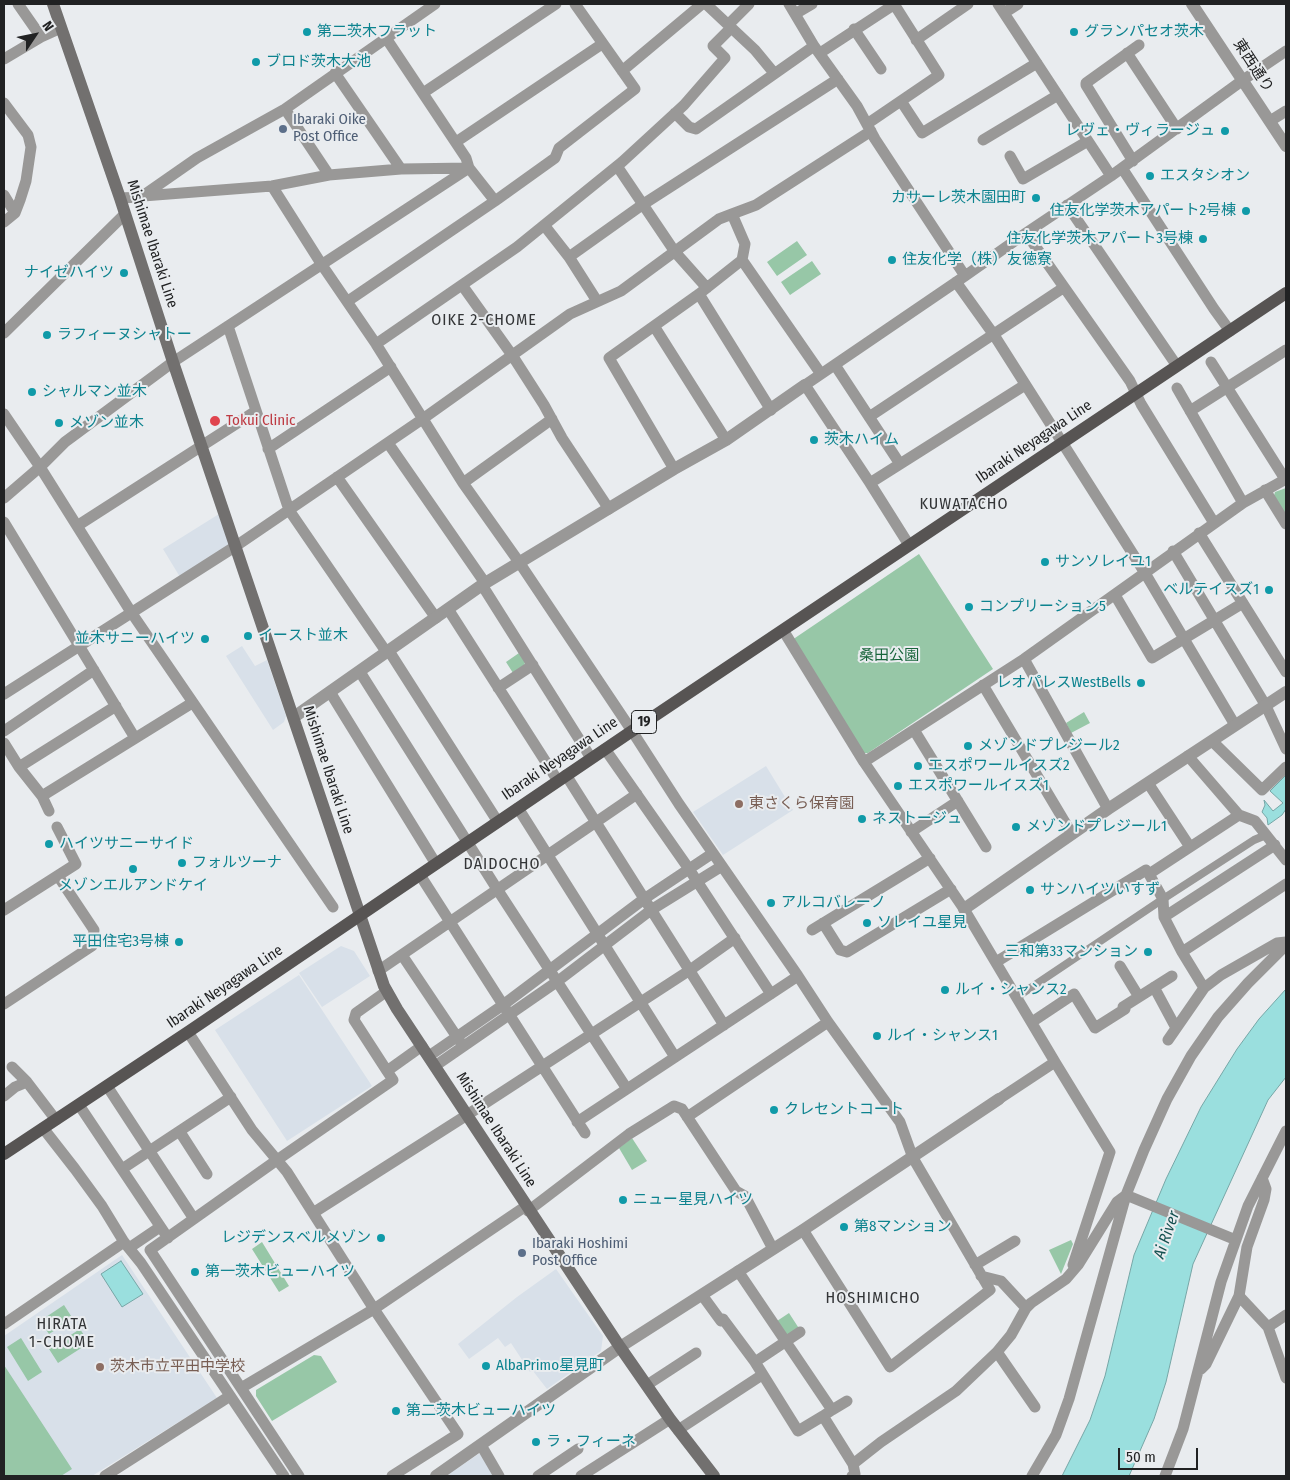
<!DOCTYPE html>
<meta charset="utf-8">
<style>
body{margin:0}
#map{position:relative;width:1290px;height:1480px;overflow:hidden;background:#e9ecef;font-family:"Fira Sans Condensed",sans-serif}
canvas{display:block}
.frame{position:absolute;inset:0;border:5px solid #212223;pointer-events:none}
.north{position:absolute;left:10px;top:10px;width:50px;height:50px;-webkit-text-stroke:4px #e9ecef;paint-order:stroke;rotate:56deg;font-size:14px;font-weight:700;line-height:20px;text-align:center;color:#212223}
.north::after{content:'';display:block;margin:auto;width:18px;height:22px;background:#212223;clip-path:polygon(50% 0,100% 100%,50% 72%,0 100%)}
.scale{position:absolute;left:1118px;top:1448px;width:80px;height:22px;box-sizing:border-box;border:2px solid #212223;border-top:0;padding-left:6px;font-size:15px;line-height:18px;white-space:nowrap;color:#212223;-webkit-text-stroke:4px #e9ecef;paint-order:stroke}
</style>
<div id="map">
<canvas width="1290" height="1480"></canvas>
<div class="frame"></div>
<div class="north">N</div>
<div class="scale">50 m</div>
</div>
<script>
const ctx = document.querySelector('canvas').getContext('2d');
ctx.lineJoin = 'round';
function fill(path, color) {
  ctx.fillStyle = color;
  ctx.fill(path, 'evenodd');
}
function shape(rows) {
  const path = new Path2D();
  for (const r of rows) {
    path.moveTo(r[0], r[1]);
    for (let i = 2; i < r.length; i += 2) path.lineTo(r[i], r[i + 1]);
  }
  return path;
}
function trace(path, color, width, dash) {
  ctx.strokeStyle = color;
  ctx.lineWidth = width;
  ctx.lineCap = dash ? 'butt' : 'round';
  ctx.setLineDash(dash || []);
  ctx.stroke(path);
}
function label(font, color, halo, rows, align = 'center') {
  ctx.font = font + ' "Fira Sans Condensed","Noto Sans JP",sans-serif';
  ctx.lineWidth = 4;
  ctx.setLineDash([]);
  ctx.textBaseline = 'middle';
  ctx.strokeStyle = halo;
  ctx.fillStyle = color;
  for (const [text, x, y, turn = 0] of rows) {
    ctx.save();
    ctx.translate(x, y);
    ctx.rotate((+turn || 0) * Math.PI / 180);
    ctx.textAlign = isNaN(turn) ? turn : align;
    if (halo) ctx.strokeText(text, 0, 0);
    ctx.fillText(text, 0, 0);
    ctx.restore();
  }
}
fill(shape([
 [219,514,230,546,180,577,163,549],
 [242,646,255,666,267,660,286,716,284,722,273,730,226,656],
 [766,766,793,810,723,855,693,812],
 [341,946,354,951,370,976,322,1007,299,973],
 [299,975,372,1086,287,1141,215,1030],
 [122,1255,217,1398,92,1476,4,1476,4,1336],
 [556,1269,603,1336,601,1351,547,1389,533,1371,530,1372,511,1343,505,1347,498,1338,469,1359,458,1344,517,1297],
 [480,1453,493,1476,446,1476]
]), '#d8e0e9');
fill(shape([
 [797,241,807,255,777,276,767,262],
 [812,261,821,274,790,295,781,282],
 [1286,488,1286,520,1273,499,1275,492],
 [919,554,993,669,868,753,864,753,792,640],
 [519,653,525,662,524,667,513,673,506,662],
 [1084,712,1090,723,1071,733,1066,723],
 [632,1138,647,1161,632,1170,619,1148],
 [1071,1240,1073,1244,1061,1274,1049,1250],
 [262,1242,289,1286,279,1292,252,1249],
 [64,1305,73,1319,49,1334,40,1321],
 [789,1313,800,1330,786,1335,777,1321],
 [80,1329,89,1343,58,1363,49,1349],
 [21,1338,42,1372,28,1381,7,1347],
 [314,1355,321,1356,337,1382,272,1421,256,1396,256,1390],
 [4,1365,72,1469,61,1476,4,1476]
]), '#97c7a7');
const water = shape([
 [1286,775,1286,809,1282,815,1268,825,1267,818,1262,812,1265,805,1264,800,1273,811,1283,803,1270,791,1286,775],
 [1286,989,1286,1077,1268,1100,1193,1264,1166,1382,1154,1419,1129,1476,1062,1476,1090,1420,1105,1376,1134,1255,1166,1179,1201,1107,1237,1049,1259,1019,1286,989],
 [121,1261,143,1294,122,1307,101,1274,121,1261]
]);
fill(water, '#9adfde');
trace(water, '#76a6a6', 1);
trace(shape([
 [1017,997,1163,899,1254,840,1266,835]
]), '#999897', 8);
trace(shape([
 [18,4,41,37],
 [706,4,755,50,774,73],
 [789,4,814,46,857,106,875,139,965,276],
 [998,4,1111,176],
 [1004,13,1018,4],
 [795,14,812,4],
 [728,25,749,4],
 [854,29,881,69],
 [916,40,968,4],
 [820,53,895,4],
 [1127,53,1177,129],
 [4,59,41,37,61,28],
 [622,71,702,4],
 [335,73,401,169],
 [423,93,556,4],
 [901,101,922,133,1037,63],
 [4,103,28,135,31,147,26,181,20,200,15,213,4,222],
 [285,109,329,175],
 [675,113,689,127,696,129,814,46],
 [1270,121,1286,111],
 [867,124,939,75,894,4],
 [983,140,1058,95],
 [456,142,602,44],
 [1010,156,1023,179,1088,141],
 [1133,161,1086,85,1086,83,1139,45],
 [617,166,675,252,707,288],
 [1122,168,1214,309,1230,331],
 [272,186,322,265,376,344,463,483,519,562,632,731,679,804,798,976,828,1022,900,1122,913,1158,990,1290,890,1367,803,1230],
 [4,195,15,213],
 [143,196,272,186,329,175,401,169,469,168],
 [120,198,141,197,197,158,285,109,435,4],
 [495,201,555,158,559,148,635,89,575,4],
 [1067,205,1177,366],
 [732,214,756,205,871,131],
 [544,225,569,257,597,301],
 [1026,233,1130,381,1141,404,1214,523],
 [569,257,642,205,838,79],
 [956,282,994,335,1145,573,1235,725],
 [462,285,512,355,544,405,562,438,609,509],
 [699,294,771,410],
 [348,301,495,201,469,168,466,158,386,38],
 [228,326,289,510,387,653],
 [654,326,726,440],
 [4,333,125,214],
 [376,344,517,247,622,162,684,105,725,58,713,46,731,28],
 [1211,362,1285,479],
 [835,365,900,464],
 [1177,388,1243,503],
 [1190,411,1286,350],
 [4,414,40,467,131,612,333,907],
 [869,417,1063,288],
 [388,443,485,583],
 [268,449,391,367],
 [674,469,609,358,699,294,742,260],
 [337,477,436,618],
 [463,483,552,419],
 [870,483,1025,385],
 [1265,490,1286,524],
 [4,498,40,467,65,442,173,362,469,168],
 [4,522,135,738],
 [77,526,256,411],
 [1199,533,1286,672],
 [909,545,870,483,805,385,965,276,1026,233,1111,176,1243,80,1286,51],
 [1173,551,1266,706,1286,749],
 [482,585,591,758],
 [1115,595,1152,658,1243,603],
 [448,609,558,781],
 [783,630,864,762,964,909,1055,1062,999,1099],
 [389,651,498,822],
 [1024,659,1108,809],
 [360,672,497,889,627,1089],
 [983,685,1072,834],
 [498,688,533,665],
 [330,692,436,864],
 [4,694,236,546,424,418,570,314,621,291,719,219,732,214,745,244,742,260,821,374],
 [914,730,986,847],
 [4,731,94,670],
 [1212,741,1262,790,1286,767],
 [4,743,19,767],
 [605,749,689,869,771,994],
 [864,762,1024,659,1243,503,1286,479],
 [566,775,724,1025],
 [1148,783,1190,847],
 [42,796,192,703],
 [518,808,675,1057],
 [49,811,42,796,19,767,116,706],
 [1239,815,1255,821,1286,860],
 [911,832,958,801],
 [1149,874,1163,899,1164,917,1182,952,1204,988,1221,975,1277,943,1286,942],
 [420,875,585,1133],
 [4,910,76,864,57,827],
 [1164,917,1275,845],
 [823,923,840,950,847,952,951,889],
 [812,930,930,858],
 [1182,952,1286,884],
 [402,955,461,1043],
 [996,962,1146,870,1149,874,1239,815,1188,756],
 [1120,966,1139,997],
 [378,971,637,794],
 [1154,987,1176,1028],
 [387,991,356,1013,354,1020,387,1071,422,1046],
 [4,1004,92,946,94,930,58,876],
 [1032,1022,1074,994,1095,1028,1125,1009,1123,1007,1172,976],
 [188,1032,252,1130,287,1172,374,1309,458,1434,392,1476],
 [1168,1040,1204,988],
 [429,1056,503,1005,644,899,713,853],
 [1055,1062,1110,1152,1073,1265],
 [435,1066,558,981,651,910,722,866],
 [12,1067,27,1082,56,1120],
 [107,1086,194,1219],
 [4,1096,15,1087,27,1082],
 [79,1105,168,1238],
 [687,1117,828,1022],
 [577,1122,798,976],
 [43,1128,75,1169,102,1206,124,1242,141,1263,284,1476],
 [180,1132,207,1174],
 [122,1169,231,1097],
 [1126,1195,1236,1240],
 [528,1211,629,1134,674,1106,682,1109,736,1191,745,1196,773,1249],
 [313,1213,467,1115,690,970,735,938],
 [129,1248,160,1227],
 [975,1265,1015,1241],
 [738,1271,832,1410,823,1416,853,1464],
 [981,1276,1001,1281,1026,1308],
 [702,1295,721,1321,723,1319,755,1362,798,1431,823,1416],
 [1239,1296,1268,1327,1286,1378],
 [4,1324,124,1242],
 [1268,1327,1286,1315],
 [997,1352,1035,1407],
 [755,1362,800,1332],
 [1201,1369,1206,1364,1239,1296,1247,1247,1264,1200,1266,1189,1262,1178],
 [647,1385,696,1353],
 [241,1388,374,1309,526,1206],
 [832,1410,847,1401],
 [678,1430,762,1375],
 [481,1445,499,1476],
 [105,1476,230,1396],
 [299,1476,150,1250,277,1160,393,1080,387,1071],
 [538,1476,578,1449],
 [581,1476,670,1419],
 [852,1476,855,1474,853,1464,881,1442,956,1391,997,1352,1011,1335,1026,1308,1031,1303,1066,1279,1078,1265,1117,1202,1125,1196],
 [1032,1476,1056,1435,1069,1399,1126,1195,1144,1150,1167,1099,1191,1056,1218,1017,1248,983,1286,945],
 [1165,1476,1183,1429,1221,1282,1248,1206,1286,1131]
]), '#999897', 11);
trace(shape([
 [1192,4,1286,146],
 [294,717,482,585,674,469,726,440,805,385],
 [964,909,1108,809,1286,692],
 [436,1476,620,1347,803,1230,999,1099]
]), '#999897', 12);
trace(shape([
 [53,4,120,198,173,362,384,986,397,1009,620,1347,670,1419,714,1476]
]), '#72706f', 12);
trace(shape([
 [4,1154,188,1032,632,731,1286,293]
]), '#575453', 12);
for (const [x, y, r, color] of [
 [307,32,5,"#0f9aa8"],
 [1074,32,5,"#0f9aa8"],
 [256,62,5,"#0f9aa8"],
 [283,129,5,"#5c6f8a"],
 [1225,131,5,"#0f9aa8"],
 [1150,176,5,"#0f9aa8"],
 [1036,198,5,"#0f9aa8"],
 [1246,211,5,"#0f9aa8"],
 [1203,239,5,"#0f9aa8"],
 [892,260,5,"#0f9aa8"],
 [124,273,5,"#0f9aa8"],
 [47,335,5,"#0f9aa8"],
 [32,392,5,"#0f9aa8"],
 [215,421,6,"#e0444e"],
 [59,423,5,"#0f9aa8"],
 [814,440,5,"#0f9aa8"],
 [1045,562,5,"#0f9aa8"],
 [1269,590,5,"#0f9aa8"],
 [969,607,5,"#0f9aa8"],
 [248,636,5,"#0f9aa8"],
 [205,639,5,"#0f9aa8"],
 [1141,683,5,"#0f9aa8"],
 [968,746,5,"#0f9aa8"],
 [918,766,5,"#0f9aa8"],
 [898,786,5,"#0f9aa8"],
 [739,804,5,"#8d6e63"],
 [862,819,5,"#0f9aa8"],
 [1016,827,5,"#0f9aa8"],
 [49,844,5,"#0f9aa8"],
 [182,863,5,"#0f9aa8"],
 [133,869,5,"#0f9aa8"],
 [1030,890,5,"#0f9aa8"],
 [771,903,5,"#0f9aa8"],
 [867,923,5,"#0f9aa8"],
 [179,942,5,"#0f9aa8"],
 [1148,952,5,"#0f9aa8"],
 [945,990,5,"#0f9aa8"],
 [877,1036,5,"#0f9aa8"],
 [774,1110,5,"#0f9aa8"],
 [623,1200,5,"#0f9aa8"],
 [844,1227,5,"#0f9aa8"],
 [381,1238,5,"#0f9aa8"],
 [522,1253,5,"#5c6f8a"],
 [195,1272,5,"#0f9aa8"],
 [486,1366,5,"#0f9aa8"],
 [100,1367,5,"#8d6e63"],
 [396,1411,5,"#0f9aa8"],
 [536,1442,5,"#0f9aa8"]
]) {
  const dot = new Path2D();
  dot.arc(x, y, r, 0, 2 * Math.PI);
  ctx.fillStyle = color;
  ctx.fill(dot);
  trace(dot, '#e9ecef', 2);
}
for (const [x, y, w] of [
 [644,722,25]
]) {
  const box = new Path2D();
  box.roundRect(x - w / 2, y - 11.5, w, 23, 4);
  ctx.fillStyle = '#e9ecef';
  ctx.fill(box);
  trace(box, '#212223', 1);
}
label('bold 14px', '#212223', null, [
 ["19",644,722]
]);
label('15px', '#0d838f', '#e9ecef', [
 ["第二茨木フラット",317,32],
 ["グランパセオ茨木",1084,32],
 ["ブロド茨木大池",266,62],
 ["レヴェ・ヴィラージュ",1215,131,"right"],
 ["エスタシオン",1160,176],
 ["カサーレ茨木園田町",1026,198,"right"],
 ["住友化学茨木アパート2号棟",1236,211,"right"],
 ["住友化学茨木アパート3号棟",1193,239,"right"],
 ["住友化学（株）友徳寮",902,260],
 ["ナイゼハイツ",114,273,"right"],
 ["ラフィーヌシャトー",57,335],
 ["シャルマン並木",42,392],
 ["メゾン並木",69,423],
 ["茨木ハイム",824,440],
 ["サンソレイユ1",1055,562],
 ["ベルテイスズ1",1259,590,"right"],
 ["コンプリーション5",979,607],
 ["イースト並木",258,636],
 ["並木サニーハイツ",195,639,"right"],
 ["レオパレスWestBells",1131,683,"right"],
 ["メゾンドプレジール2",978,746],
 ["エスポワールイスズ2",928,766],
 ["エスポワールイスズ1",908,786],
 ["ネストージュ",872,819],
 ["メゾンドプレジール1",1026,827],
 ["ハイツサニーサイド",59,844],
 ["フォルツーナ",192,863],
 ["メゾンエルアンドケイ",133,886,"center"],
 ["サンハイツいすず",1040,890],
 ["アルコバレーノ",781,903],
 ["ソレイユ星見",877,923],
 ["平田住宅3号棟",169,942,"right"],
 ["三和第33マンション",1138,952,"right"],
 ["ルイ・シャンス2",955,990],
 ["ルイ・シャンス1",887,1036],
 ["クレセントコート",784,1110],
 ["ニュー星見ハイツ",633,1200],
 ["第8マンション",854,1227],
 ["レジデンスベルメゾン",371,1238,"right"],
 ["第一茨木ビューハイツ",205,1272],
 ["AlbaPrimo星見町",496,1366],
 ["第二茨木ビューハイツ",406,1411],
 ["ラ・フィーネ",546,1442]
], 'left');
label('15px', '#212223', '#e9ecef', [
 ["東西通り",1253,66,57],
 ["Mishimae Ibaraki Line",152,244,72],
 ["Ibaraki Neyagawa Line",1034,442,-34],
 ["Ibaraki Neyagawa Line",560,759,-34],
 ["Mishimae Ibaraki Line",328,770,72],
 ["Ibaraki Neyagawa Line",225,987,-34],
 ["Mishimae Ibaraki Line",496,1130,57]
]);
label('15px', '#4e5e75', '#e9ecef', [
 ["Ibaraki Oike",293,120],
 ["Post Office",293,137],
 ["Ibaraki Hoshimi",532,1244],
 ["Post Office",532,1261]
], 'left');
label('15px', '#be3a42', '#e9ecef', [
 ["Tokui Clinic",226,421]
], 'left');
label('15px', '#19653c', '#e9ecef', [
 ["桑田公園",889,656]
]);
label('15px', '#785e54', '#e9ecef', [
 ["東さくら保育園",749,804],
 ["茨木市立平田中学校",110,1367]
], 'left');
ctx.letterSpacing = '1px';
label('16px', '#333537', '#e9ecef', [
 ["OIKE 2-CHOME",484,321],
 ["KUWATACHO",964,505],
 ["DAIDOCHO",502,865],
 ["HOSHIMICHO",873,1299],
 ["HIRATA",62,1325],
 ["1-CHOME",62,1343]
]);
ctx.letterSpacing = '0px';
label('italic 16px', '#155151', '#e9ecef', [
 ["Ai River",1167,1235,-71]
]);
</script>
